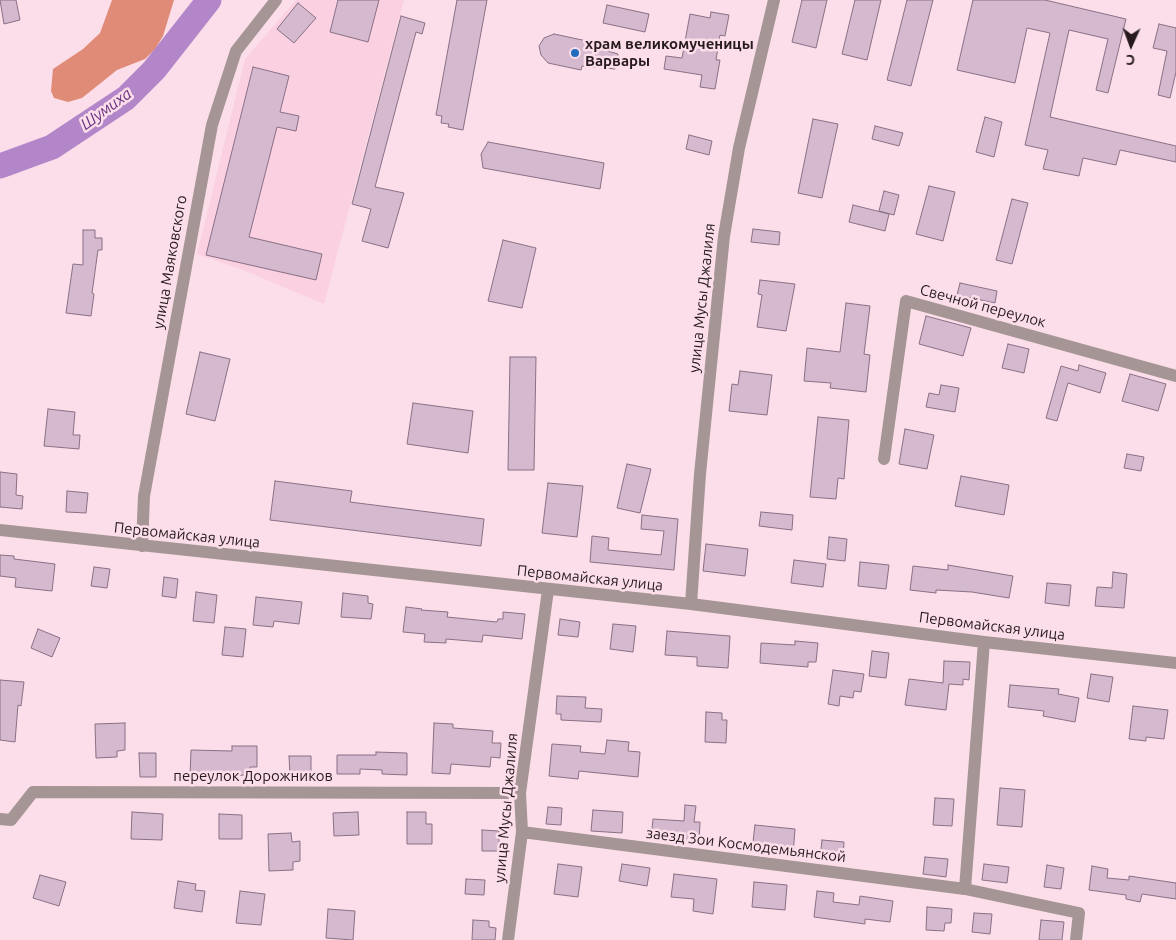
<!DOCTYPE html>
<meta charset="utf-8">
<style>
body{margin:0}
#map{position:relative;width:1176px;height:940px;overflow:hidden;background:#fbdee9;font-family:Ubuntu,sans-serif}
canvas{display:block}
.north{position:absolute;left:1106px;top:20px;width:50px;height:50px;-webkit-text-stroke:4px #fbdee9;paint-order:stroke;rotate:182deg;font-size:14px;font-weight:700;line-height:20px;text-align:center;color:#271a1f}
.north::after{content:'';display:block;margin:auto;width:18px;height:22px;background:#271a1f;clip-path:polygon(50% 0,100% 100%,50% 72%,0 100%)}
</style>
<div id="map">
<canvas width="1176" height="940"></canvas>
<div class="north">С</div>
</div>
<script>
const ctx = document.querySelector('canvas').getContext('2d');
ctx.lineJoin = 'round';
function fill(path, color) {
  ctx.fillStyle = color;
  ctx.fill(path, 'evenodd');
}
function shape(rows) {
  const path = new Path2D();
  for (const r of rows) {
    path.moveTo(r[0], r[1]);
    for (let i = 2; i < r.length; i += 2) path.lineTo(r[i], r[i + 1]);
  }
  return path;
}
function trace(path, color, width, dash) {
  ctx.strokeStyle = color;
  ctx.lineWidth = width;
  ctx.lineCap = dash ? 'butt' : 'round';
  ctx.setLineDash(dash || []);
  ctx.stroke(path);
}
function label(font, color, halo, rows, align = 'center') {
  ctx.font = font + ' Ubuntu,sans-serif';
  ctx.lineWidth = 5;
  ctx.setLineDash([]);
  ctx.textBaseline = 'middle';
  ctx.strokeStyle = halo;
  ctx.fillStyle = color;
  for (const [text, x, y, turn = 0] of rows) {
    ctx.save();
    ctx.translate(x, y);
    ctx.rotate((+turn || 0) * Math.PI / 180);
    ctx.textAlign = isNaN(turn) ? turn : align;
    if (halo) ctx.strokeText(text, 0, 0);
    ctx.fillText(text, 0, 0);
    ctx.restore();
  }
}
fill(shape([
 [296,0,404,0,324,304,243,270,197,254,245,59]
]), '#fbd0e0');
fill(shape([
 [112,0,174,0,163,36,155,49,145,59,117,70,82,98,68,102,54,98,51,91,53,69,83,49,100,33]
]), '#df8b77');
trace(shape([
 [0,166,52,147,126,98,154,70,209,0]
]), '#b286c9', 25);
const building = shape([
 [0,0,16,0,20,20,4,24,0,0],
 [338,0,379,0,368,42,330,32,338,0],
 [457,0,487,0,463,130,448,127,449,124,441,123,442,116,436,115,457,0],
 [802,0,827,0,816,48,792,42,802,0],
 [855,0,881,0,867,60,842,54,855,0],
 [907,0,933,0,911,86,887,80,907,0],
 [973,0,1045,0,1126,19,1108,93,1096,90,1108,39,1069,30,1050,117,1176,146,1176,162,1120,150,1116,165,1083,158,1079,176,1043,169,1048,150,1025,145,1050,33,1027,28,1015,83,957,70,973,0],
 [298,3,316,18,294,43,277,29,298,3],
 [607,5,649,14,645,32,603,23,607,5],
 [711,12,729,15,725,36,720,35,716,60,720,60,715,89,700,87,702,75,664,69,666,56,682,58,690,14,710,18,711,12],
 [401,16,425,23,422,34,416,32,375,187,404,193,388,248,362,241,371,209,352,204,401,16],
 [1159,24,1176,28,1176,72,1170,98,1158,95,1167,51,1153,48,1159,24],
 [554,34,587,41,587,45,618,54,615,69,582,66,581,70,548,63,541,55,539,46,544,38,554,34],
 [253,67,289,76,280,112,299,116,296,131,277,127,249,237,322,254,316,280,206,255,253,67],
 [985,117,1002,122,994,157,976,152,985,117],
 [813,119,838,124,822,198,798,193,813,119],
 [875,126,903,133,899,146,872,139,875,126],
 [689,135,712,141,709,155,686,149,689,135],
 [488,142,604,163,600,189,483,168,481,154,488,142],
 [929,186,955,192,943,241,916,234,929,186],
 [884,191,899,195,894,215,879,211,884,191],
 [1012,199,1028,203,1012,264,996,260,1012,199],
 [853,205,889,214,885,231,849,222,853,205],
 [753,229,780,232,779,245,751,242,753,229],
 [83,230,95,230,95,238,102,238,102,250,98,250,92,293,94,294,91,316,66,313,73,264,83,265,83,230],
 [503,240,536,248,522,308,488,301,503,240],
 [760,280,795,284,786,331,757,327,762,295,758,294,760,280],
 [960,283,997,291,995,303,957,295,960,283],
 [846,303,870,306,864,354,870,355,866,392,830,388,831,383,804,381,807,348,840,352,846,303],
 [926,316,971,328,963,356,919,344,926,316],
 [1008,344,1029,349,1024,373,1002,368,1008,344],
 [200,352,230,359,215,421,186,414,200,352],
 [510,357,536,357,534,470,508,470,510,357],
 [1079,365,1106,373,1100,393,1068,383,1057,421,1046,418,1061,366,1078,371,1079,365],
 [740,371,772,375,767,415,729,411,732,384,738,385,740,371],
 [1130,374,1166,384,1158,411,1122,401,1130,374],
 [941,385,959,388,955,412,926,407,929,393,939,395,941,385],
 [413,403,473,411,468,453,407,444,413,403],
 [48,409,75,412,73,435,80,435,79,449,44,446,48,409],
 [818,417,849,420,844,479,838,478,836,499,810,497,818,417],
 [905,429,934,435,927,469,899,464,905,429],
 [1127,454,1144,457,1141,471,1124,468,1127,454],
 [627,464,651,469,640,513,617,508,627,464],
 [0,472,17,474,16,495,23,496,22,509,0,507,0,472],
 [961,476,1009,485,1004,515,955,506,961,476],
 [275,481,352,491,350,502,484,519,481,546,270,520,275,481],
 [548,483,583,486,577,537,542,533,548,483],
 [67,491,88,493,86,513,66,512,67,491],
 [761,512,793,515,792,530,759,526,761,512],
 [642,515,678,519,674,570,590,562,592,536,609,538,608,550,661,555,664,531,641,529,642,515],
 [829,537,847,539,845,561,827,559,829,537],
 [706,544,748,549,745,576,703,571,706,544],
 [0,555,14,556,14,559,55,564,52,591,15,587,16,578,0,576,0,555],
 [794,560,826,564,823,587,791,583,794,560],
 [860,562,889,565,886,589,858,586,860,562],
 [948,565,1013,576,1009,598,972,592,936,590,936,593,910,590,913,566,948,570,948,565],
 [94,567,110,569,107,588,91,586,94,567],
 [1113,572,1127,574,1124,608,1095,606,1097,587,1112,588,1113,572],
 [164,577,178,579,176,598,162,596,164,577],
 [1047,583,1071,585,1069,606,1045,603,1047,583],
 [196,592,217,595,214,623,193,621,196,592],
 [343,593,368,596,368,603,373,604,371,619,341,617,343,593],
 [256,597,302,602,299,624,274,621,273,627,253,625,256,597],
 [406,607,422,609,421,610,448,612,447,617,497,622,498,619,503,619,503,612,525,614,522,639,483,635,482,642,446,639,446,643,424,642,425,634,403,632,406,607],
 [560,619,580,622,578,637,558,635,560,619],
 [613,624,636,626,633,652,610,649,613,624],
 [225,627,246,629,243,657,222,655,225,627],
 [38,629,60,638,52,657,31,648,38,629],
 [667,631,730,636,728,668,697,666,697,657,665,655,667,631],
 [795,641,818,643,816,662,808,662,808,667,760,663,761,643,795,645,795,641],
 [872,651,889,653,886,678,869,676,872,651],
 [944,661,970,662,969,680,963,679,963,685,949,684,946,710,905,705,909,679,943,683,944,661],
 [833,670,864,674,861,692,854,691,853,698,840,696,839,706,828,704,833,670],
 [1091,674,1113,677,1109,702,1087,698,1091,674],
 [0,680,24,682,21,706,18,705,15,742,0,740,0,680],
 [1010,685,1059,689,1058,694,1079,698,1075,722,1043,716,1044,711,1008,707,1010,685],
 [557,696,586,697,585,708,602,709,601,722,561,720,561,714,556,714,557,696],
 [1133,706,1168,710,1164,739,1146,737,1146,741,1129,739,1133,706],
 [706,712,722,713,722,720,727,720,726,743,705,742,706,712],
 [125,723,125,750,117,751,117,757,96,758,95,724,125,723],
 [434,723,453,724,453,728,493,731,492,743,501,743,500,758,491,757,490,767,451,764,450,774,432,773,434,723],
 [607,740,629,742,628,751,640,752,638,777,579,771,578,779,549,776,552,744,581,746,580,752,605,754,607,740],
 [232,746,257,746,257,767,250,767,250,775,190,776,191,750,232,751,232,746],
 [376,752,407,753,407,775,382,774,382,770,360,769,360,774,337,774,337,755,376,755,376,752],
 [139,753,156,753,156,777,140,777,139,753],
 [289,756,311,756,311,775,290,775,289,756],
 [1000,788,1025,790,1022,827,997,825,1000,788],
 [935,798,954,799,952,826,933,825,935,798],
 [685,805,696,806,694,822,700,822,699,843,651,839,653,819,684,821,685,805],
 [548,807,562,808,561,825,546,824,548,807],
 [593,810,623,812,622,833,591,831,593,810],
 [132,812,163,814,162,840,131,839,132,812],
 [358,812,359,835,334,836,333,813,358,812],
 [407,812,426,812,426,824,432,824,432,844,407,844,407,812],
 [219,814,242,815,242,839,219,839,219,814],
 [755,825,795,829,793,855,752,850,755,825],
 [482,830,499,831,499,851,482,851,482,830],
 [291,833,292,842,300,841,300,861,293,862,293,870,269,871,268,834,291,833],
 [822,840,844,842,843,861,820,859,822,840],
 [925,857,948,859,946,877,923,874,925,857],
 [558,864,582,867,578,897,554,894,558,864],
 [622,864,650,868,647,886,619,881,622,864],
 [984,864,1009,867,1007,883,982,880,984,864],
 [1047,865,1064,868,1061,889,1044,887,1047,865],
 [1092,866,1108,869,1107,878,1129,880,1129,876,1176,883,1176,899,1142,894,1140,902,1126,899,1126,895,1089,890,1092,866],
 [674,874,717,879,713,914,693,911,694,899,671,897,674,874],
 [40,875,66,882,59,906,33,898,40,875],
 [466,879,485,880,484,895,465,894,466,879],
 [178,881,196,884,195,890,205,891,202,912,174,908,178,881],
 [754,882,787,885,785,910,752,907,754,882],
 [240,891,265,894,261,925,236,923,240,891],
 [817,891,834,893,833,902,859,905,860,896,893,901,890,922,865,919,865,924,814,917,817,891],
 [927,907,952,909,951,923,945,923,944,931,926,930,927,907],
 [328,909,355,911,353,940,326,938,328,909],
 [974,913,992,914,990,934,972,932,974,913],
 [473,920,489,921,489,927,496,928,495,940,472,940,473,920],
 [1041,920,1064,922,1062,940,1039,940,1041,920]
]);
fill(building, '#d5b9cf');
trace(building, '#897084', 1);
trace(shape([
 [884,459,906,301,1176,376],
 [0,530,691,604,984,642,1176,663],
 [142,546,144,496,212,125,236,51,276,0],
 [691,604,700,474,724,236,739,148,774,0],
 [0,819,11,820,33,792,520,793],
 [522,832,965,889,1079,913,1076,940],
 [965,889,984,642],
 [508,940,522,832,520,793,548,590]
]), '#a59595', 12);
for (const [x, y, r, color] of [
 [575,53,5,"#216dbd"]
]) {
  const dot = new Path2D();
  dot.arc(x, y, r, 0, 2 * Math.PI);
  ctx.fillStyle = color;
  ctx.fill(dot);
  trace(dot, '#fbdee9', 2);
}
label('bold 15px', '#271a1f', '#fbdee9', [
 ["храм великомученицы",585,44],
 ["Варвары",585,61]
], 'left');
label('15px', '#271a1f', '#fbdee9', [
 ["улица Маяковского",170,262,-80],
 ["улица Мусы Джалиля",702,298,-84],
 ["Свечной переулок",983,306,15],
 ["Первомайская улица",187,535,6],
 ["Первомайская улица",590,578,6],
 ["Первомайская улица",992,626,7],
 ["переулок Дорожников",253,776],
 ["улица Мусы Джалиля",506,808,-85],
 ["заезд Зои Космодемьянской",746,845,7]
]);
label('italic 16px', '#683182', '#fbdee9', [
 ["Шумиха",106,109,-36]
]);
</script>
